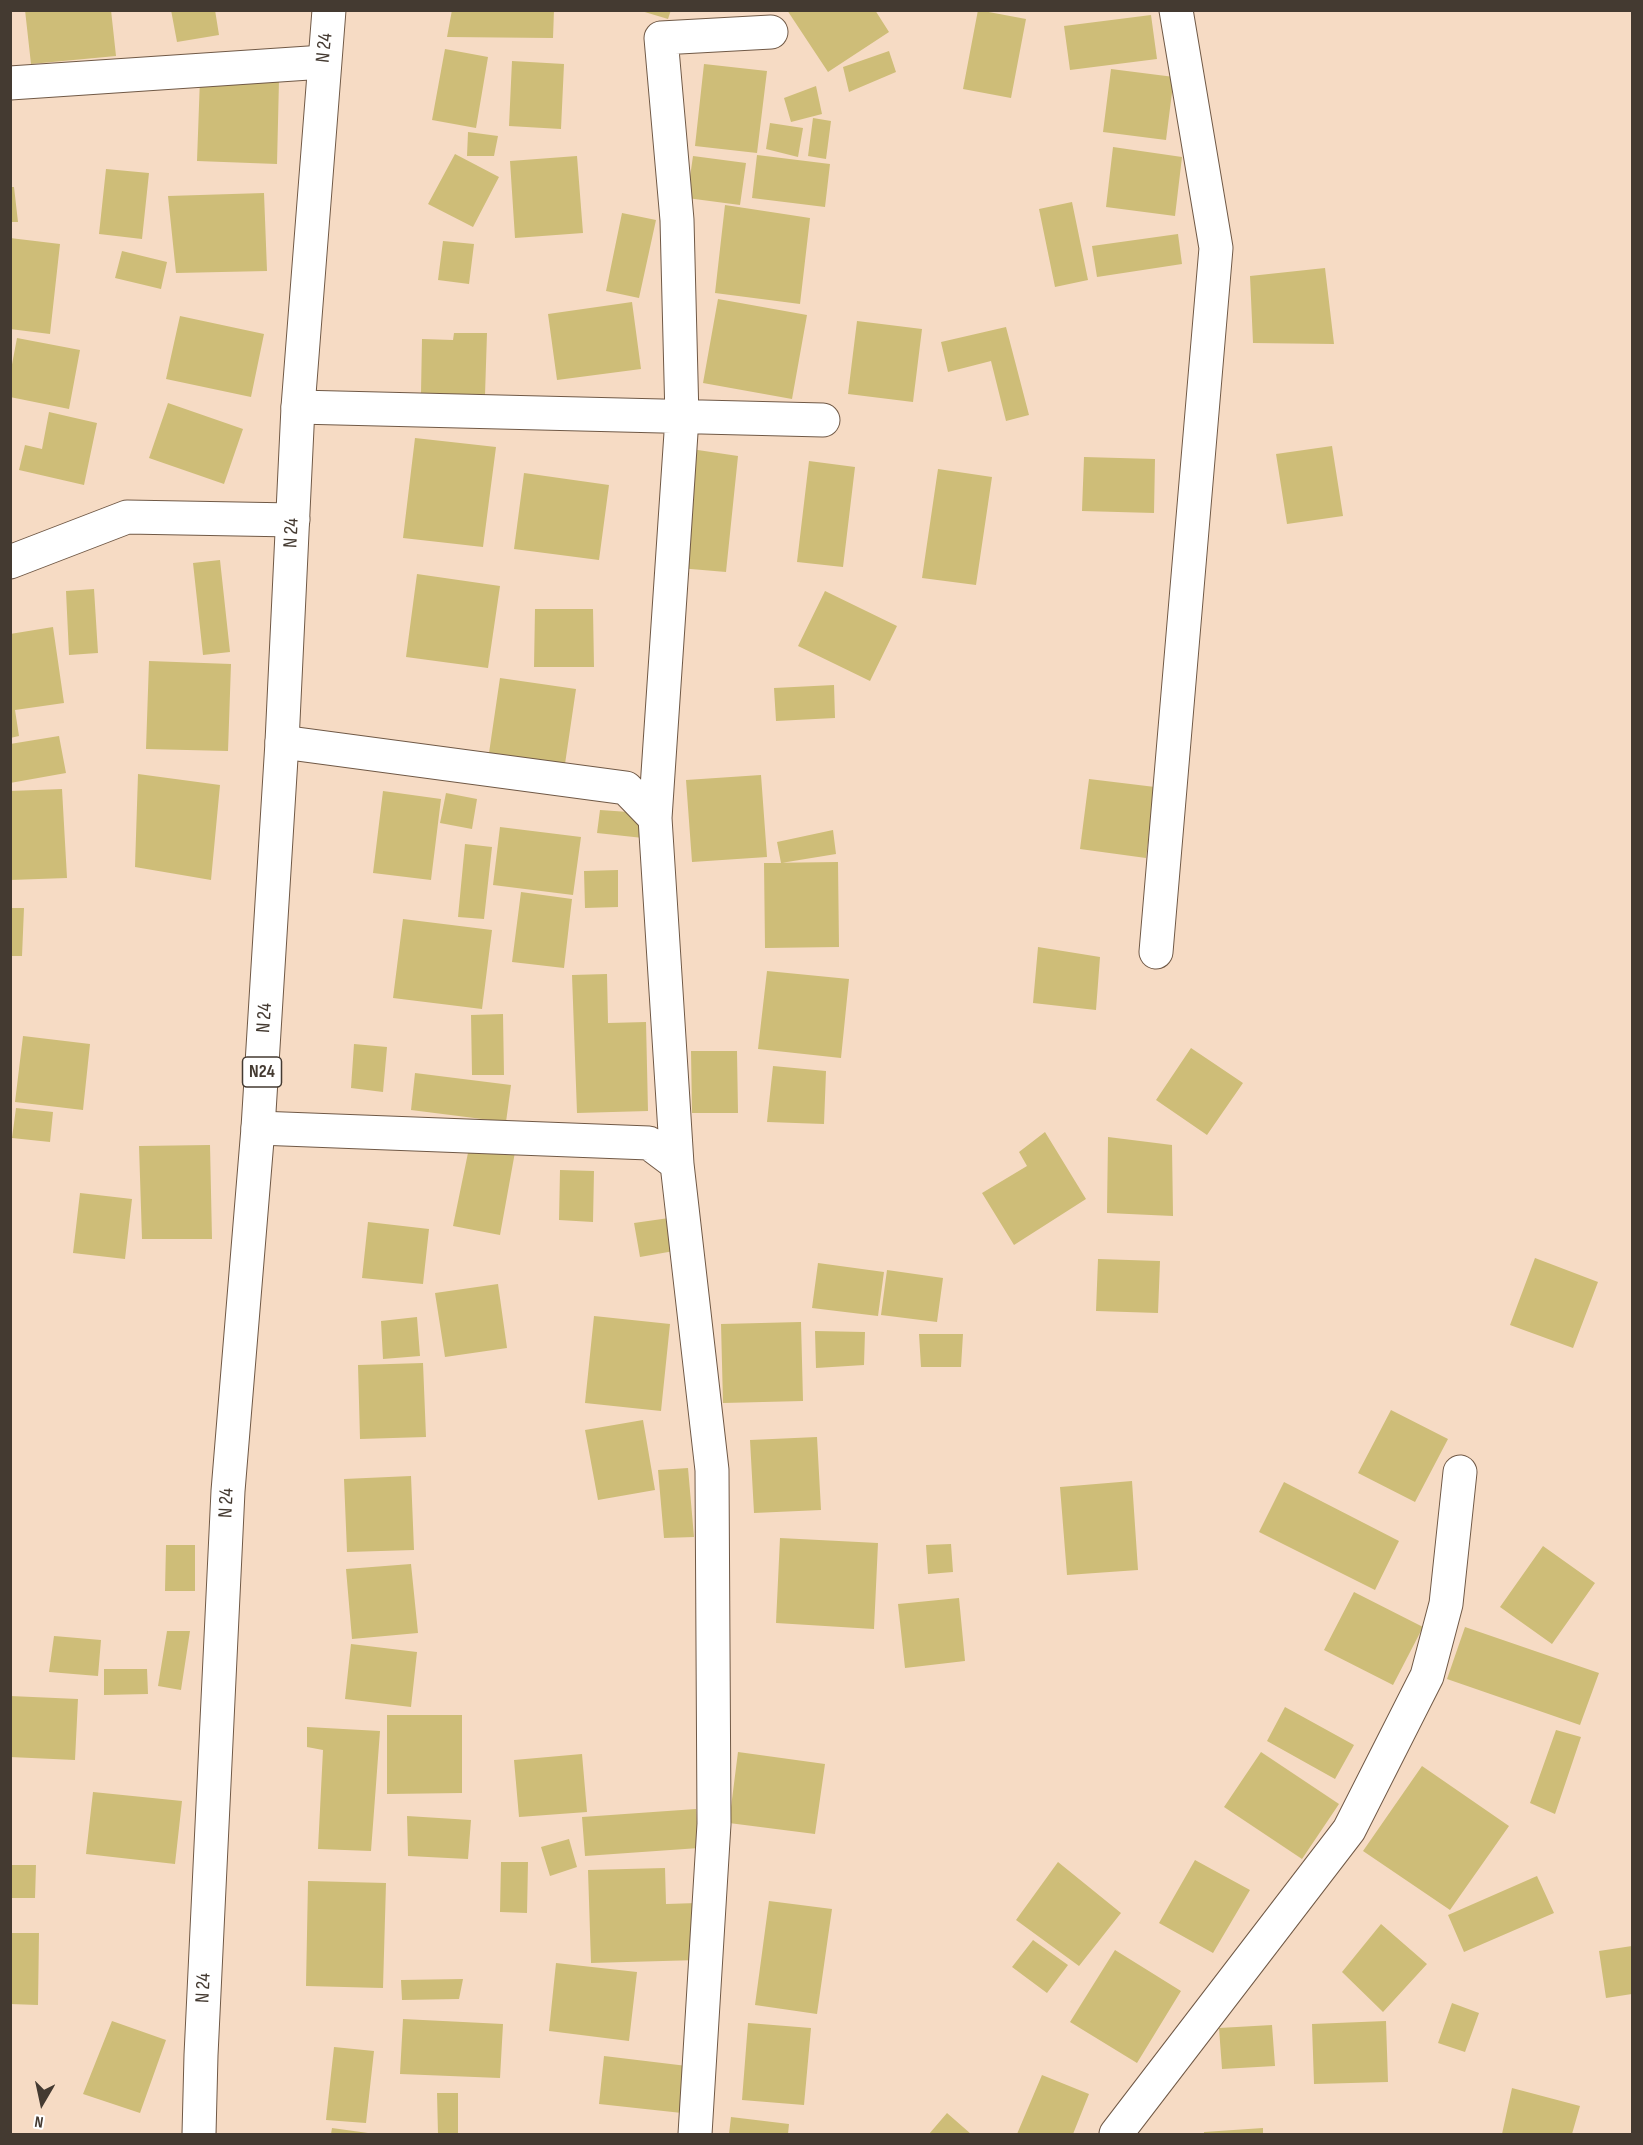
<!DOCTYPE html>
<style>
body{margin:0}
#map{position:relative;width:1643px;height:2145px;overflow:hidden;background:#f6dbc4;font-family:"Sofia Sans Condensed",sans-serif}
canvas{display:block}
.frame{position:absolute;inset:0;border:12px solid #443a31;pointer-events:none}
.north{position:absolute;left:12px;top:2073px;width:60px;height:60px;-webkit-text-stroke:4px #fff;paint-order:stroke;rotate:189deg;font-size:16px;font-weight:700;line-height:24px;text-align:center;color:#443a31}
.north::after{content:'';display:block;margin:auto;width:21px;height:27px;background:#443a31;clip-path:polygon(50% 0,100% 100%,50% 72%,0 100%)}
</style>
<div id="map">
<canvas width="1643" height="2145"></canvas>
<div class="frame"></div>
<div class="north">N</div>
</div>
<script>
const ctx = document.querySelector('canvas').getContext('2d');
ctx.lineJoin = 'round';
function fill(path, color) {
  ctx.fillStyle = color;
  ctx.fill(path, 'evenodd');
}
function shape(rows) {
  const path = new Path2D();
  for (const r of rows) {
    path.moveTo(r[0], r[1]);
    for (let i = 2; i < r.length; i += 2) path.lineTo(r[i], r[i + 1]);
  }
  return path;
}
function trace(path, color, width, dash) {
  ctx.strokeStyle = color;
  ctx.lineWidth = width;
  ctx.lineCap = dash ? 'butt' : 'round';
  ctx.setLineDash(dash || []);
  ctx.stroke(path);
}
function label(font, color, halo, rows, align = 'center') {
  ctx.font = font + ' "Sofia Sans Condensed",sans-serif';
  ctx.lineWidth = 5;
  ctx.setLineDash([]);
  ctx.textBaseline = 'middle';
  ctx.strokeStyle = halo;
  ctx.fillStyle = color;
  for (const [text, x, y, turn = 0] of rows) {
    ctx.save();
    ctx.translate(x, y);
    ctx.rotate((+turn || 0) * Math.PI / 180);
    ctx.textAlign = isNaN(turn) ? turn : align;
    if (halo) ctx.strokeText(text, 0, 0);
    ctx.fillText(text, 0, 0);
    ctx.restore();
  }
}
fill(shape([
 [25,10,111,10,116,56,31,64],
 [171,10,215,10,219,35,177,42],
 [452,10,554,10,553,38,447,37],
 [638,10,671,10,668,19],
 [787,10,875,10,889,32,828,72],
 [978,10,1026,19,1011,98,963,89],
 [1151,15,1157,59,1070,70,1064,26],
 [445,49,488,57,476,128,432,120],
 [889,51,896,72,849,92,843,67],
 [512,61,564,64,561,129,509,126],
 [704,64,767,71,757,153,695,146],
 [1111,69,1174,77,1166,140,1103,132],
 [200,78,279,80,277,164,197,161],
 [816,86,822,114,791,122,784,98],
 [813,118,831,121,826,159,808,156],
 [770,123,803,128,798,157,766,149],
 [468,132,498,136,494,156,467,156],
 [1113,147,1182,157,1175,216,1106,207],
 [455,154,499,177,473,227,428,204],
 [757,155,830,164,825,207,752,198],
 [577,156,583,233,515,238,510,161],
 [693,156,746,163,740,205,687,198],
 [106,169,149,173,142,239,99,234],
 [10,187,14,187,18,222,10,222],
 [264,193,267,271,176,273,168,196],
 [1072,202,1088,280,1055,287,1039,209],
 [725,205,810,218,800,304,715,293],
 [622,213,656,220,639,298,606,291],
 [1178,234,1182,264,1097,277,1092,246],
 [10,238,60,244,50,334,10,329],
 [443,241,474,244,469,284,438,280],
 [122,251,167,262,161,289,115,278],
 [1325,268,1334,344,1253,343,1250,276],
 [718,299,807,315,792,399,703,383],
 [632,302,641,369,557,380,548,314],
 [180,316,264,334,251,397,166,379],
 [857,321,922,329,913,402,848,394],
 [1006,327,1029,415,1006,421,991,361,948,372,941,342],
 [454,333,487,333,485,395,421,393,422,339,453,340],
 [17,338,80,350,69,409,10,397,10,375],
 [168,403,243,429,224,484,149,458],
 [49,412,97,423,84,485,19,470,25,445,42,449],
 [415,438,496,447,483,547,403,538],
 [1332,446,1343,516,1287,524,1276,454],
 [691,449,738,456,726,572,679,568],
 [1084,457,1155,459,1154,513,1082,511],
 [809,461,855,467,843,567,797,562],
 [938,469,992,477,976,585,922,578],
 [524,473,609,485,599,560,514,549],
 [220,560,230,652,203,655,193,563],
 [417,574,500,586,488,668,406,657],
 [94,589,98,653,69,655,66,591],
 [825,591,897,626,870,681,798,646],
 [535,609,593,609,594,667,534,667],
 [53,627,64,703,15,710,19,736,10,738,10,634],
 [149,661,231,664,228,751,146,749],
 [500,678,576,689,565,764,489,753],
 [834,685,835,718,776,721,774,688],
 [59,736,66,773,10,783,10,744],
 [138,774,220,785,211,880,135,867],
 [761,775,767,857,692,862,686,780],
 [1089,779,1155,787,1146,858,1080,849],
 [62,789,67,878,10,880,10,791],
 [383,791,441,799,431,880,373,873],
 [446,793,477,799,472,829,440,823],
 [600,810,643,813,643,838,597,833],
 [500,827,581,837,573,895,493,885],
 [833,830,836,854,781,863,777,842],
 [465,844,492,847,484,919,458,917],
 [838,862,839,947,765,948,764,863],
 [618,870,618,907,585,908,584,871],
 [521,892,572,899,564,968,512,962],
 [10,908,24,908,22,956,10,956],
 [403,919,492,930,482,1009,393,998],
 [1038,947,1100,957,1096,1010,1033,1003],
 [767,971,849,979,841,1058,758,1049],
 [607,974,608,1023,646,1022,648,1111,577,1113,572,975],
 [503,1014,504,1075,472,1075,471,1015],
 [23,1036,90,1044,83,1110,15,1102],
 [354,1044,387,1047,383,1092,351,1088],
 [1191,1048,1243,1083,1207,1135,1156,1100],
 [691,1051,737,1051,738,1113,692,1113],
 [773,1066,826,1071,824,1124,767,1122],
 [415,1073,511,1085,506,1122,411,1110],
 [16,1108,53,1112,50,1142,12,1138],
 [1045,1132,1086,1199,1014,1245,982,1193,1027,1166,1019,1152],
 [1108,1137,1172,1145,1173,1216,1107,1213],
 [470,1143,515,1152,500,1235,453,1226],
 [210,1145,212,1239,142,1239,139,1146],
 [560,1170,594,1171,593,1222,559,1220],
 [80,1193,132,1199,125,1259,73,1253],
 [669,1218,674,1251,640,1257,634,1223],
 [368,1222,429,1229,423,1284,362,1278],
 [1535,1258,1598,1282,1573,1348,1510,1325],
 [1098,1259,1160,1261,1158,1313,1096,1311],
 [818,1263,884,1272,878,1316,812,1308],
 [887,1270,943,1278,937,1322,881,1315],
 [498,1284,507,1348,445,1357,435,1293],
 [594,1316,670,1324,661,1411,585,1403],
 [417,1317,420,1356,383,1359,381,1321],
 [801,1322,803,1401,723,1403,721,1324],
 [815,1331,865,1332,864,1365,816,1368],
 [919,1334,963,1334,961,1367,921,1367],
 [423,1363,426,1437,360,1439,358,1365],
 [1391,1410,1448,1439,1415,1502,1358,1473],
 [643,1420,655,1490,598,1500,585,1430],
 [817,1437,821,1510,754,1513,750,1440],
 [688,1468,694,1537,664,1538,658,1470],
 [411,1476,414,1550,347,1552,344,1479],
 [1132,1481,1138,1570,1067,1575,1060,1487],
 [1284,1482,1399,1541,1375,1590,1259,1532],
 [780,1538,878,1543,874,1629,776,1623],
 [951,1544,953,1572,928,1574,926,1545],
 [166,1545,195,1545,195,1591,165,1591],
 [1543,1546,1595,1583,1552,1644,1500,1607],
 [411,1564,418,1633,352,1639,346,1569],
 [1354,1592,1423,1627,1393,1685,1324,1650],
 [959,1598,965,1661,905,1668,898,1604],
 [1465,1627,1599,1673,1580,1725,1447,1679],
 [167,1631,190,1631,181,1690,158,1686],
 [54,1636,101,1640,98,1676,49,1672],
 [351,1644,417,1652,411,1707,345,1699],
 [104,1669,147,1669,148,1694,104,1695],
 [10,1696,78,1699,75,1760,10,1757],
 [1285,1707,1354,1745,1335,1779,1267,1741],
 [387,1715,462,1715,462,1793,387,1794],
 [307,1727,380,1731,371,1851,318,1849,323,1750,307,1747],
 [1556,1730,1581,1737,1555,1814,1530,1803],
 [738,1752,825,1764,815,1834,729,1823],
 [1261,1752,1339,1804,1302,1859,1224,1807],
 [582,1754,587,1812,519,1817,514,1760],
 [1422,1766,1509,1826,1450,1910,1363,1851],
 [93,1792,182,1801,175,1864,86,1854],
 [696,1809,699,1848,585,1856,582,1817],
 [407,1816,471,1820,468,1859,408,1856],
 [569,1839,577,1867,550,1876,541,1847],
 [1195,1860,1250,1890,1213,1953,1159,1923],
 [501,1862,528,1862,527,1913,500,1912],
 [1058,1862,1121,1913,1079,1966,1016,1920],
 [10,1865,36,1865,35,1898,10,1898],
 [665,1868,666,1904,697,1903,699,1960,591,1963,588,1870],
 [1537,1876,1554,1913,1464,1952,1448,1915],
 [308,1881,386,1883,383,1988,306,1986],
 [769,1901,832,1909,817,2014,755,2005],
 [1381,1924,1427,1964,1383,2012,1342,1972],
 [10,1933,39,1933,38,2005,10,2004],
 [1033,1940,1068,1965,1047,1993,1012,1967],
 [1632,1946,1632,1994,1606,1998,1599,1951],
 [1115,1950,1181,1991,1137,2063,1070,2022],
 [556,1963,637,1972,629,2041,549,2031],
 [463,1979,459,1999,402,2000,401,1980],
 [1452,2003,1479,2013,1465,2052,1438,2043],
 [403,2019,503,2024,500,2078,400,2074],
 [112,2021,166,2040,140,2113,83,2094],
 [1386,2021,1388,2082,1314,2084,1312,2024],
 [748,2023,811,2028,804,2105,742,2100],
 [1272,2025,1275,2066,1222,2069,1219,2028],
 [334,2047,374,2051,366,2123,326,2120],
 [604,2056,687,2066,682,2113,599,2104],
 [1042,2075,1089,2094,1073,2134,1017,2134],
 [1512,2088,1580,2106,1572,2134,1502,2134],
 [437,2093,458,2093,458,2134,438,2134],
 [947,2113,971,2134,929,2134],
 [731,2117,789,2124,788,2134,729,2134],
 [332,2128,368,2133,368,2134,331,2134],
 [1263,2128,1263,2134,1204,2134,1204,2132]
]), '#cebd78');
const minor = shape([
 [10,83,324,62],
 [298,407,823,420],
 [10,562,127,517,293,520],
 [282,742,626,788,655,818,677,1164,712,1470,714,1824,695,2134],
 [655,818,682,418,677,220,661,38,771,32],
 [1156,952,1216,248,1176,10],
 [258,1128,649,1143,677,1164],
 [1116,2134,1349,1830,1427,1676,1446,1604,1460,1472]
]);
const primary = shape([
 [199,2134,201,2055,228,1491,258,1128,282,742,298,407,329,10]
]);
trace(minor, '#705946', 35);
trace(primary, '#705946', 35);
trace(minor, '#fff', 33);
trace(primary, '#fff', 33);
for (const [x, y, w] of [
 [262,1072,39]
]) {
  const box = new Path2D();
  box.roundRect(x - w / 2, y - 15, w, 30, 4.5);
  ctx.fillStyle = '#fff';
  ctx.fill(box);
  trace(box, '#443a31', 1.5);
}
label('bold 18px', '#443a31', null, [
 ["N24",262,1072]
]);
label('20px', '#443a31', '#fff', [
 ["N 24",325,48,-84],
 ["N 24",292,533,-87],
 ["N 24",265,1018,-86],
 ["N 24",227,1503,-87],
 ["N 24",204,1988,-87]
]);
</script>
